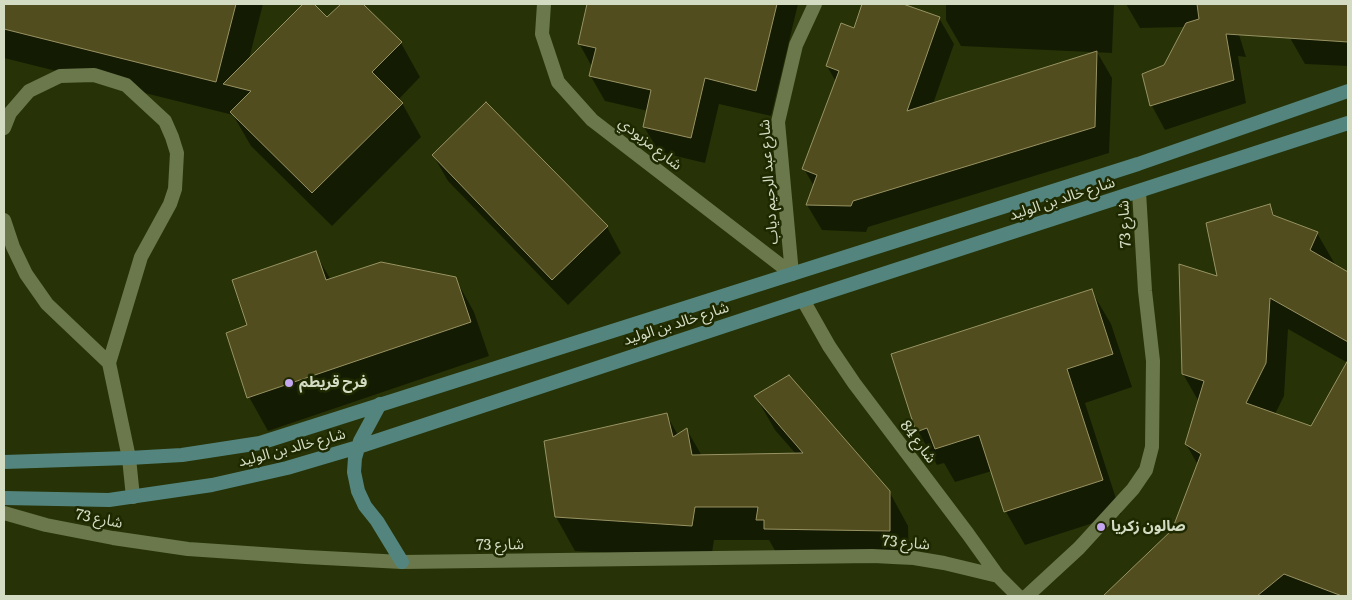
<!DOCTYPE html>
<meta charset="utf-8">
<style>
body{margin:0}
#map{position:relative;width:1352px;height:600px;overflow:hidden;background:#273306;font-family:Literata,serif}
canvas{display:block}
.frame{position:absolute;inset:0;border:5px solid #d3dbc3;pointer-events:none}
</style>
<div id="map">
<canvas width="1352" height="600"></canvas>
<div class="frame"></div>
</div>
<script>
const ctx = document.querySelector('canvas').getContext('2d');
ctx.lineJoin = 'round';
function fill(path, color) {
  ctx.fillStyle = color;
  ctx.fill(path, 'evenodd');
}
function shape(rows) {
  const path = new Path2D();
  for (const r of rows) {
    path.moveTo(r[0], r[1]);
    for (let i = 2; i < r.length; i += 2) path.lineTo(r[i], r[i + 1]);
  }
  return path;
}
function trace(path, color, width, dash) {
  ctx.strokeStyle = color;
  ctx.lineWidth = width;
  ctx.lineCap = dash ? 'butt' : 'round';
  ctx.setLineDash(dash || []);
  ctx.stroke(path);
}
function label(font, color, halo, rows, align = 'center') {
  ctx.font = font + ' Literata,"Noto Sans Arabic",serif';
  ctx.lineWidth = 5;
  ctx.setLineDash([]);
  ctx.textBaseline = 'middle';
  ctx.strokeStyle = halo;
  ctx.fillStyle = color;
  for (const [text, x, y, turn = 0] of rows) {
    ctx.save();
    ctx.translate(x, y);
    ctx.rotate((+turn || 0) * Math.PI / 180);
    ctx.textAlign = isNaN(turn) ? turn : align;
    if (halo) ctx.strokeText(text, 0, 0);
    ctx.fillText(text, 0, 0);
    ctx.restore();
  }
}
fill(shape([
 [4,4,263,4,249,59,304,4,312,4,327,19,342,4,361,4,401,43,420,77,398,100,402,103,421,137,332,226,251,146,233,115,4,58],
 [587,4,798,4,771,116,719,104,705,163,659,152,644,127,648,111,605,101,590,75,592,67,579,43],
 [864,4,899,4,939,18,954,44,933,104,1097,52,1112,78,1109,153,868,227,866,232,822,230,807,205,814,186,804,169,836,82,827,66,855,29],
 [946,4,1114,4,1112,53,961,46,946,20],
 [1126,4,1248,4,1248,12,1232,12,1246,57,1238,56,1246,103,1165,130,1152,106,1144,74,1165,66,1185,27,1140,28],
 [1292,4,1348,4,1348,66,1305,64,1290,38],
 [433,155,607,227,621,253,568,305,448,181],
 [1269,205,1276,218,1317,233,1336,266,1348,273,1348,596,1105,596,1173,531,1198,465,1186,444,1199,402,1183,374,1219,277],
 [1288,329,1348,363,1312,428,1275,414,1284,396],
 [315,253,331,280,455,278,474,312,489,356,268,431,249,397],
 [1091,290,1111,324,1132,387,1085,403,1121,514,1025,545,1006,512,992,471,955,482,944,463,937,465,918,431],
 [756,397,889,491,908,526,909,564,785,562,777,554,769,540,714,540,711,559,575,551,556,517,545,442,666,414,678,435,687,430,702,456,796,454,775,430]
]), '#0007');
const building = shape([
 [4,4,236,4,216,82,4,29,4,4],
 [303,4,314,4,327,17,341,4,363,4,402,42,372,72,403,103,312,193,230,112,251,91,223,84,303,4],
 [587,4,777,4,756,91,705,78,691,138,643,127,651,90,589,76,596,48,578,44,587,4],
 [862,4,903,4,940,17,907,111,1097,51,1095,127,853,201,851,206,806,205,817,175,802,169,839,71,826,66,841,23,854,28,862,4],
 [1197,4,1348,4,1348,42,1226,34,1234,80,1150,106,1142,74,1164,65,1186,23,1199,19,1197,4],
 [486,102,608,226,552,280,432,155,486,102],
 [1270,204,1273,215,1318,232,1310,250,1348,272,1348,342,1270,298,1266,363,1246,403,1311,426,1348,360,1348,596,1342,596,1284,574,1257,596,1103,596,1172,530,1201,454,1185,444,1204,381,1182,374,1179,264,1217,276,1206,223,1270,204],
 [316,251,326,280,381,262,456,277,471,322,247,398,226,333,247,325,232,280,316,251],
 [1092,289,1113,354,1067,369,1103,480,1004,512,979,435,935,449,927,428,916,432,891,354,1092,289],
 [789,375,890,491,890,531,764,529,764,520,756,520,758,507,695,507,692,526,555,517,544,441,667,413,673,437,687,428,692,455,803,453,754,396,789,375]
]);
fill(building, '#524d1e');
trace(building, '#989363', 1);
trace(shape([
 [4,128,10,113,29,91,60,76,94,75,126,85,165,121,172,137,177,153,175,189,170,204,141,257,109,363,129,458,133,497],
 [4,220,13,247,26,274,47,304,109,363]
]), '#6a784c', 14);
trace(shape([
 [544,4,542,34,558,82,592,120,792,274],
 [792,274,778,122,796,45,815,4],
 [803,300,829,346,854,383,968,534,998,576,1018,596],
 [4,513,46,525,113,538,188,549,306,557,402,562,872,556,914,558,944,563,998,576],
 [1027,596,1079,548,1133,489,1146,470,1152,447,1153,361,1145,291,1139,192]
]), '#6a784c', 14);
trace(shape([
 [380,404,360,441,355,458,354,472,358,491,365,506,377,521,402,562],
 [4,462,129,458,182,455,260,443,1138,164,1348,91],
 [4,498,109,500,212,485,287,468,358,447,803,300,1348,123]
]), '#53857e', 14);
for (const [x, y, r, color] of [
 [289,383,5,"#c5a6f0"],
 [1101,527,5,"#c5a6f0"]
]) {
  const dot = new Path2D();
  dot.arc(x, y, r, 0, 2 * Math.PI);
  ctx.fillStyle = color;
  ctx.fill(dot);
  trace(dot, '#1e2900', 2);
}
label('15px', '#d3dbc3', '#1e2900', [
 ["شارع مزبودي",650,144,38],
 ["شارع عبد الرحيم دياب",769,182,-94],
 ["شارع خالد بن الوليد",1062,199,-18],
 ["شارع 73",1125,224,-93],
 ["شارع خالد بن الوليد",676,324,-18],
 ["شارع 84",918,442,53],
 ["شارع خالد بن الوليد",292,448,-15],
 ["شارع 73",99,519,11],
 ["شارع 73",906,543,5],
 ["شارع 73",500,545,-1]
]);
label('bold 15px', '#d3dbc3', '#1e2900', [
 ["فرح قريطم",299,383],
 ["صالون زكريا",1111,527]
], 'left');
</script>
